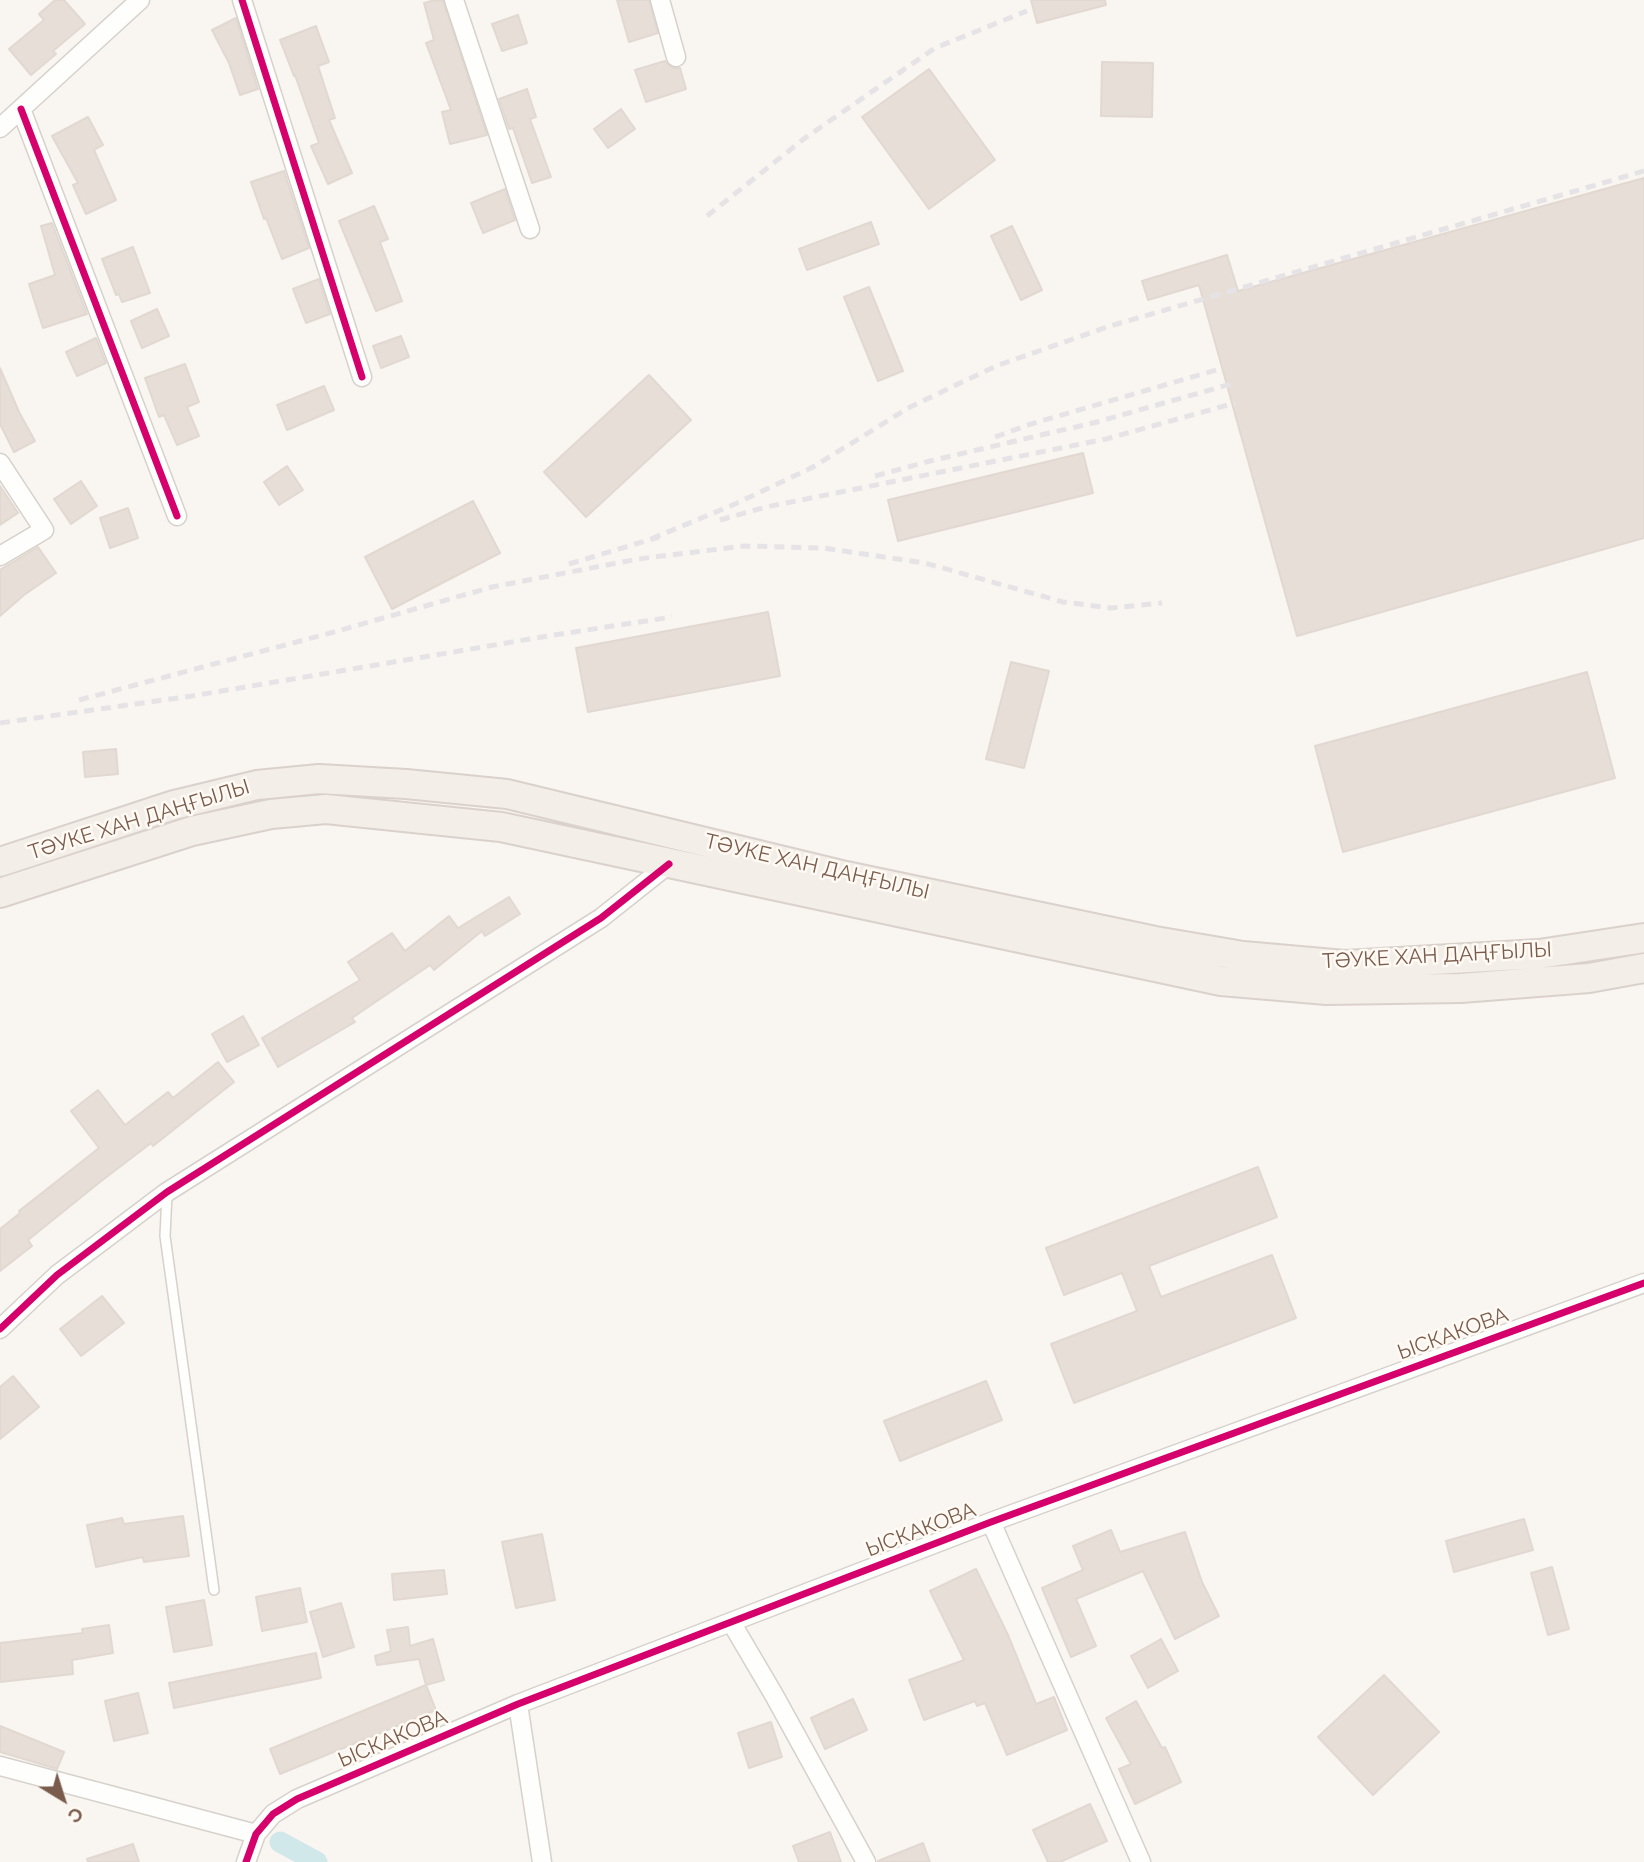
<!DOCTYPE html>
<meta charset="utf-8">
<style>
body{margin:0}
#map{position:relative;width:1644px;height:1862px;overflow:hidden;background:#f9f5f0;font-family:Raleway,sans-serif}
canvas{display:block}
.north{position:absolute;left:28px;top:1764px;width:70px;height:70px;-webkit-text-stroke:5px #fffaf3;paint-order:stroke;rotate:142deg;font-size:19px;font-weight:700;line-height:28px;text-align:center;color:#7a5c4d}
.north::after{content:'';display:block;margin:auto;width:24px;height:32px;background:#7a5c4d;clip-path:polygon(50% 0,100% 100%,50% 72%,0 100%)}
</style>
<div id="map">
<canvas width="1644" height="1862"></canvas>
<div class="north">С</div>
</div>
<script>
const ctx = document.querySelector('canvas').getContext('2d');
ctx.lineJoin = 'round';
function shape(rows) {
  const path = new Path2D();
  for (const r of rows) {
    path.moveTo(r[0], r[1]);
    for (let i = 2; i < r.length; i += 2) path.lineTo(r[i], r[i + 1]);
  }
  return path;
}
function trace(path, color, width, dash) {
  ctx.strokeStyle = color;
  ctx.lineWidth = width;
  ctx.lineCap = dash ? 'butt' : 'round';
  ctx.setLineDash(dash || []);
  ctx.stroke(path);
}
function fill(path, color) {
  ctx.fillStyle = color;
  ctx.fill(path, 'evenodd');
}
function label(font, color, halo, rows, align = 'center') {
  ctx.font = font + ' Raleway,sans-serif';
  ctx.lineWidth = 5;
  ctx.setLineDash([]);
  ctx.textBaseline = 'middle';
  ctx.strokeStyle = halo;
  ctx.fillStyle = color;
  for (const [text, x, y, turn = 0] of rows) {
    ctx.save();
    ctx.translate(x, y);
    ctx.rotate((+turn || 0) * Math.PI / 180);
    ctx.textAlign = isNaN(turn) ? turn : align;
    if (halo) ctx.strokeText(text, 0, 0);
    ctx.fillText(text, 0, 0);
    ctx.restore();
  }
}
trace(shape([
 [280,1842,317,1862]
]), '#d0e8ea', 21);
const building = shape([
 [55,0,64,0,85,24,53,51,56,54,31,75,9,49,44,20,39,14,55,0],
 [435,0,443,0,487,135,450,144,442,112,451,110,426,43,434,40,424,3,435,0],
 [617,0,649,0,658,33,629,42,617,0],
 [1031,0,1105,0,1106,5,1037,23,1031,0],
 [518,15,527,43,502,51,492,24,518,15],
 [236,18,258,89,240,95,229,63,212,30,236,18],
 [316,26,329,62,318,66,335,118,329,120,352,173,328,184,311,146,319,143,295,75,294,76,280,40,316,26],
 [665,61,673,68,680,68,686,89,646,102,635,70,665,61],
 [1102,62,1153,63,1152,117,1101,116,1102,62],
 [929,69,995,160,929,209,862,117,929,69],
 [527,89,536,117,530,119,551,177,532,183,513,128,509,129,499,99,527,89],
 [621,109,635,129,608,148,594,129,621,109],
 [88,117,103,145,94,150,116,200,86,214,73,185,78,183,52,136,88,117],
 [284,171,309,248,282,259,266,218,264,219,251,182,284,171],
 [1644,178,1644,538,1297,636,1199,285,1148,300,1142,281,1227,255,1238,291,1644,178],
 [505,189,515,220,483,233,471,203,505,189],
 [374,206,388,239,380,242,402,301,376,311,339,221,374,206],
 [871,222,879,244,807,270,799,249,871,222],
 [52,223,87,314,43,328,29,284,55,275,41,226,52,223],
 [1012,226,1042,290,1021,300,991,236,1012,226],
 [133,247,150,293,122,302,119,294,116,295,102,259,133,247],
 [319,279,330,314,306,323,293,289,319,279],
 [869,287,903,371,878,381,844,297,869,287],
 [157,309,169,336,142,348,131,321,157,309],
 [401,336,409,357,381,368,373,346,401,336],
 [96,338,106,363,77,376,66,352,96,338],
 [185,364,199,402,187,407,199,436,177,445,164,415,159,417,145,378,185,364],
 [0,368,19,412,35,441,14,452,0,424,0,368],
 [649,375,691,420,586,517,544,472,649,375],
 [324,386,334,410,287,430,277,405,324,386],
 [1083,453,1093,493,898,541,888,500,1083,453],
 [287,466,303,490,279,505,264,482,287,466],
 [81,481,97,506,71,524,54,499,81,481],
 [0,486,18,513,0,525,0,486],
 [473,501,500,553,392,609,365,557,473,501],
 [128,508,138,538,110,548,100,518,128,508],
 [38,547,56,573,24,595,0,616,0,570,38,547],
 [768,612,780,676,588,712,576,648,768,612],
 [1011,662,1049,671,1024,768,986,759,1011,662],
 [1587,672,1615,778,1343,852,1315,746,1587,672],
 [116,749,118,774,85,777,83,752,116,749],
 [509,897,520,914,485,936,482,931,434,970,430,965,352,1018,355,1022,278,1067,262,1038,360,980,348,962,392,933,405,951,449,916,458,928,509,897],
 [243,1016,259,1045,227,1062,212,1034,243,1016],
 [218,1062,234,1082,153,1146,151,1143,100,1182,28,1240,32,1246,0,1271,0,1229,20,1213,19,1211,99,1148,71,1111,98,1090,125,1125,168,1092,173,1098,218,1062],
 [1258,1167,1277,1217,1149,1266,1161,1297,1272,1255,1296,1318,1074,1403,1051,1344,1137,1311,1122,1273,1064,1295,1046,1248,1258,1167],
 [102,1296,124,1323,81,1356,60,1329,102,1296],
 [13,1376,39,1407,0,1439,0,1387,13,1376],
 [986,1381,1002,1420,900,1461,884,1421,986,1381],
 [183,1516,189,1556,144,1562,143,1557,96,1567,87,1525,122,1518,124,1524,183,1516],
 [1524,1519,1533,1550,1454,1572,1446,1541,1524,1519],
 [1111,1530,1120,1552,1185,1532,1202,1582,1219,1616,1175,1639,1143,1571,1076,1599,1096,1646,1071,1657,1042,1588,1083,1570,1073,1546,1111,1530],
 [542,1534,555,1600,516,1608,502,1542,542,1534],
 [1552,1567,1569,1629,1548,1635,1531,1573,1552,1567],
 [976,1569,1008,1635,1036,1704,1054,1697,1067,1730,1007,1755,985,1703,977,1706,975,1701,924,1720,909,1680,964,1660,930,1591,976,1569],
 [444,1570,447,1594,394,1600,392,1574,444,1570],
 [300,1588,307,1622,262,1631,256,1597,300,1588],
 [204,1600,212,1645,174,1652,166,1607,204,1600],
 [341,1603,354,1647,323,1657,310,1612,341,1603],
 [109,1625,113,1653,72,1660,73,1674,0,1682,0,1643,83,1633,82,1629,109,1625],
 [408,1627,410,1646,433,1639,444,1680,426,1685,419,1659,377,1665,375,1656,391,1651,387,1630,408,1627],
 [1161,1639,1178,1671,1148,1688,1131,1656,1161,1639],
 [316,1653,321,1678,174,1708,169,1683,316,1653],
 [1384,1675,1439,1732,1373,1795,1318,1737,1384,1675],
 [426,1685,436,1710,280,1774,270,1749,426,1685],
 [138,1693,148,1733,114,1741,105,1701,138,1693],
 [853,1699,867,1730,825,1749,811,1718,853,1699],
 [1136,1701,1162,1748,1165,1747,1181,1782,1135,1804,1119,1769,1131,1764,1106,1718,1136,1701],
 [771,1722,782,1757,749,1768,738,1733,771,1722],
 [0,1726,64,1752,57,1769,0,1752,0,1726],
 [1090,1804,1107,1841,1060,1862,1048,1862,1033,1830,1090,1804],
 [830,1832,841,1862,799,1862,793,1846,830,1832],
 [923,1843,930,1862,878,1862,878,1861,923,1843],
 [133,1844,139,1862,88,1862,87,1859,133,1844]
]);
fill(building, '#e6ded7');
trace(building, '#e2d8d2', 2);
const lane = shape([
 [167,1194,165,1236,214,1590]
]);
const street = shape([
 [242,0,362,377],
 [454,0,530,229],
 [660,0,676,57],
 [21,109,177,516],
 [0,128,140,0],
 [0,463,44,530,0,556],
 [0,1329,57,1275,167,1192,601,918,669,864],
 [991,1522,1141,1862],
 [731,1622,774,1695,866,1862],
 [518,1704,542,1862],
 [0,1766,256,1834],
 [246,1862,256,1834,273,1814,297,1799,518,1704,991,1522,1644,1283]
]);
const primary = shape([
 [0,862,174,805,257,785,319,779,406,784,507,794,846,876,1155,941,1243,956,1345,965,1539,954,1644,938],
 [0,893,192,831,271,814,326,809,501,827,1221,981,1327,990,1461,988,1589,978,1644,968]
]);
trace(lane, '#d7d1cb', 12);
trace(street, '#d7d1cb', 21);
trace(primary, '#dad1cc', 32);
trace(lane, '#fefefd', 9);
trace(street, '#fefefd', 18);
trace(primary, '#f3eee8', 28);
trace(shape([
 [707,216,805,138,935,48,1027,11],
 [995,437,1031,424,1223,368],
 [875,476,930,461,1097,422,1231,384],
 [720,520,766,507,1106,439,1235,403],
 [651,539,735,504,813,467,910,407,996,366,1110,326,1644,171],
 [569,564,659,537],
 [79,700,334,632,492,587,638,559,744,546,823,548,925,563,1063,602,1111,608,1162,603],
 [0,723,192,696,554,635,672,617]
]), '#e6e3e7', 5, [10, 7]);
trace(shape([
 [242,0,362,377],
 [21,109,177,516],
 [0,1329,57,1275,167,1192,601,918,669,864],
 [246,1862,256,1834,273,1814,297,1799,518,1704,991,1522,1644,1283]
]), '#d6006c', 7);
label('21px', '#7a5c4d', '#fffaf3', [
 ["ТӘУКЕ ХАН ДАҢҒЫЛЫ",139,820,-17],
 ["ТӘУКЕ ХАН ДАҢҒЫЛЫ",817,867,13],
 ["ТӘУКЕ ХАН ДАҢҒЫЛЫ",1437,956,-3],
 ["ЫСКАКОВА",1453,1334,-20],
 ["ЫСКАКОВА",921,1530,-21],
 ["ЫСКАКОВА",393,1739,-23]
]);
</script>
